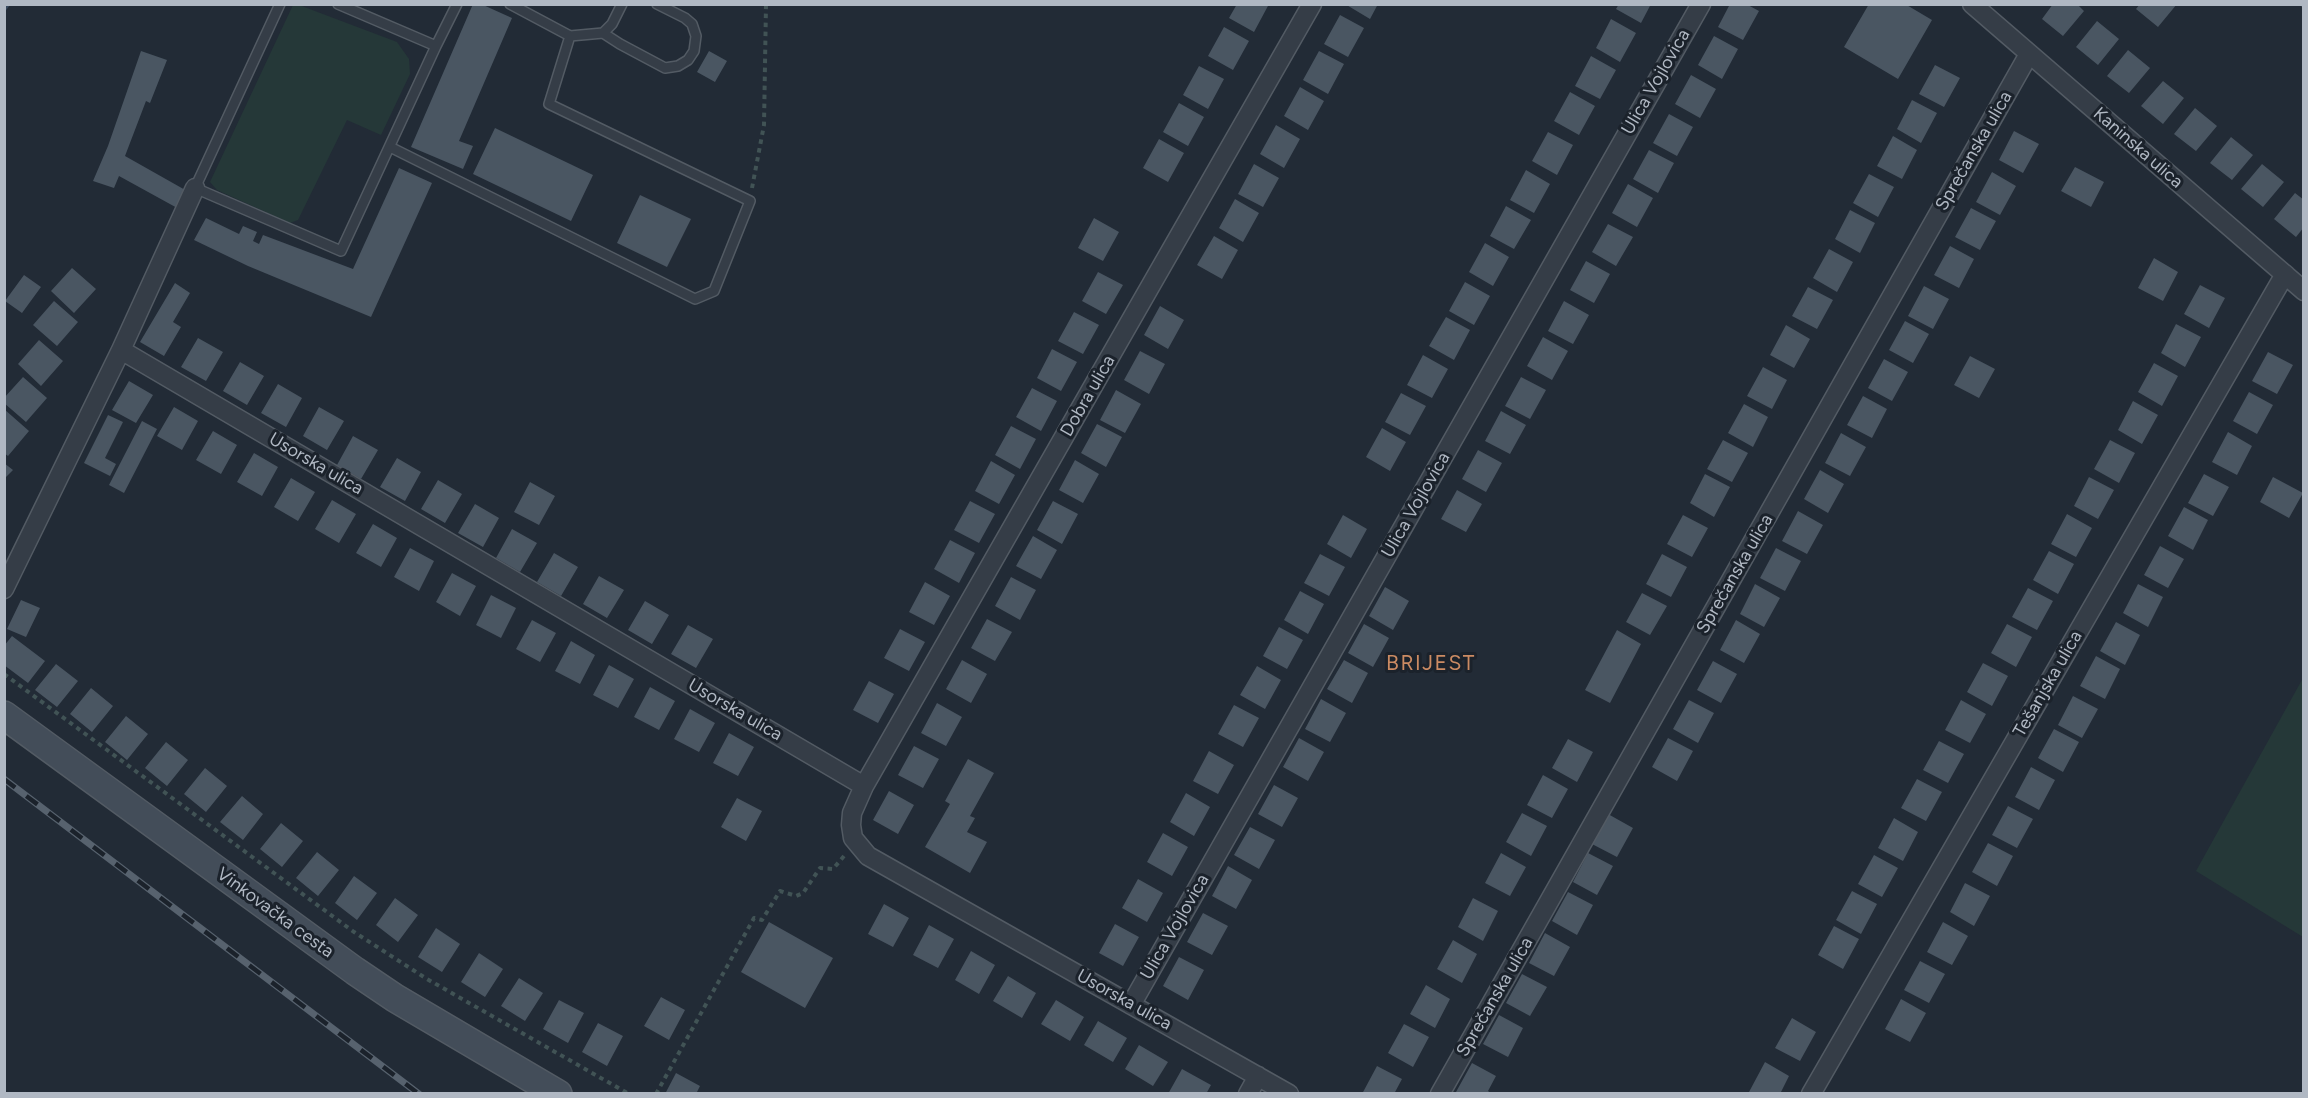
<!DOCTYPE html>
<meta charset="utf-8">
<style>
body{margin:0}
#map{position:relative;width:2308px;height:1098px;overflow:hidden;background:#222b36;font-family:Figtree,sans-serif}
canvas{display:block}
.frame{position:absolute;inset:0;border:6px solid #b0b8c3;pointer-events:none}
</style>
<div id="map">
<canvas width="2308" height="1098"></canvas>
<div class="frame"></div>
</div>
<script>
const ctx = document.querySelector('canvas').getContext('2d');
ctx.lineJoin = 'round';
function fill(path, color) {
  ctx.fillStyle = color;
  ctx.fill(path, 'evenodd');
}
function shape(rows) {
  const path = new Path2D();
  for (const r of rows) {
    path.moveTo(r[0], r[1]);
    for (let i = 2; i < r.length; i += 2) path.lineTo(r[i], r[i + 1]);
  }
  return path;
}
function trace(path, color, width, dash) {
  ctx.strokeStyle = color;
  ctx.lineWidth = width;
  ctx.lineCap = dash ? 'butt' : 'round';
  ctx.setLineDash(dash || []);
  ctx.stroke(path);
}
function label(font, color, halo, rows, align = 'center') {
  ctx.font = font + ' Figtree,sans-serif';
  ctx.lineWidth = 6;
  ctx.setLineDash([]);
  ctx.textBaseline = 'middle';
  ctx.strokeStyle = halo;
  ctx.fillStyle = color;
  for (const [text, x, y, turn = 0] of rows) {
    ctx.save();
    ctx.translate(x, y);
    ctx.rotate((+turn || 0) * Math.PI / 180);
    ctx.textAlign = isNaN(turn) ? turn : align;
    if (halo) ctx.strokeText(text, 0, 0);
    ctx.fillText(text, 0, 0);
    ctx.restore();
  }
}
fill(shape([
 [293,5,299,5,397,42,409,59,410,74,381,135,347,120,298,220,290,223,217,190,210,182],
 [2303,678,2303,937,2196,871]
]), '#253838');
trace(shape([
 [2303,4,2304,5],
 [4,8,7,4]
]), '#384a5e', 6);
fill(shape([
 [473,4,481,4,512,18,459,141,473,146,463,169,411,147],
 [1237,4,1269,4,1254,32,1229,18],
 [1345,4,1378,4,1370,19],
 [1619,4,1651,4,1641,23,1616,9],
 [1730,4,1746,4,1759,11,1743,40,1718,27],
 [1869,4,1905,4,1932,20,1898,79,1844,47],
 [2053,4,2077,4,2084,11,2063,36,2042,19],
 [2140,4,2177,4,2158,27,2136,9],
 [1340,15,1364,28,1348,57,1324,44],
 [1611,19,1636,33,1620,62,1596,48],
 [2097,21,2119,39,2098,65,2076,47],
 [1224,27,1249,41,1233,70,1208,56],
 [1714,36,1738,49,1722,79,1698,65],
 [2128,50,2150,68,2129,93,2107,76],
 [141,51,167,60,150,103,146,101,125,156,187,191,179,209,119,176,114,188,93,181,108,146],
 [709,51,727,61,715,82,697,72],
 [1319,51,1344,64,1328,94,1303,80],
 [1591,56,1616,70,1600,99,1575,86],
 [1935,65,1960,78,1944,107,1919,94],
 [1199,66,1224,79,1208,109,1183,95],
 [1691,75,1716,89,1700,118,1675,104],
 [2163,81,2184,98,2163,124,2141,106],
 [1300,87,1324,101,1308,130,1284,116],
 [1570,92,1595,106,1579,135,1554,121],
 [1912,100,1937,113,1921,143,1897,129],
 [1179,103,1204,117,1188,146,1163,132],
 [2195,108,2217,126,2196,151,2174,134],
 [1669,114,1693,127,1677,156,1653,143],
 [1276,125,1300,139,1284,168,1260,154],
 [495,128,593,175,571,221,473,174],
 [2014,131,2039,144,2023,173,1999,160],
 [1548,132,1573,145,1557,175,1532,161],
 [1893,136,1917,150,1902,179,1877,166],
 [2231,137,2253,155,2232,180,2210,163],
 [1159,139,1184,153,1168,182,1143,168],
 [1649,150,1674,163,1658,193,1633,179],
 [1254,164,1279,178,1263,207,1238,194],
 [2262,164,2284,182,2263,207,2241,189],
 [2075,167,2104,182,2091,207,2061,191],
 [399,168,432,183,371,317,248,266,194,240,206,218,239,234,243,226,257,232,253,241,259,244,263,235,353,269],
 [1526,170,1550,184,1534,213,1510,200],
 [1992,172,2016,186,2000,215,1976,202],
 [1869,174,1894,187,1878,217,1853,203],
 [1628,184,1653,198,1637,227,1612,213],
 [2295,193,2304,200,2304,227,2296,237,2274,219],
 [640,195,691,219,667,267,617,243],
 [1235,199,1259,213,1243,242,1219,228],
 [1506,206,1531,220,1514,249,1490,236],
 [1971,208,1996,221,1980,250,1955,237],
 [1850,210,1875,223,1860,253,1835,239],
 [1094,218,1119,232,1103,261,1078,248],
 [1608,224,1633,237,1616,266,1592,252],
 [1214,236,1238,250,1222,279,1197,265],
 [1485,243,1509,257,1493,286,1469,272],
 [1950,246,1974,259,1959,288,1934,275],
 [1829,249,1853,262,1837,292,1813,278],
 [2154,258,2178,272,2163,301,2138,288],
 [1586,261,1610,274,1594,303,1570,290],
 [72,268,96,289,74,313,51,291],
 [1098,272,1123,285,1106,314,1082,301],
 [24,275,41,287,22,313,5,301],
 [1465,282,1490,296,1474,325,1449,311],
 [175,283,190,293,173,322,181,327,164,356,140,342],
 [2200,285,2225,298,2209,328,2184,314],
 [1924,286,1949,299,1933,329,1908,316],
 [1808,287,1833,300,1817,329,1792,316],
 [54,301,78,322,57,346,33,325],
 [1564,301,1589,315,1573,344,1548,331],
 [1160,306,1184,320,1168,349,1144,335],
 [1074,312,1099,325,1083,354,1058,341],
 [1446,317,1470,330,1454,360,1429,346],
 [1905,321,1929,334,1913,363,1889,350],
 [2176,324,2201,337,2185,367,2161,353],
 [1786,325,1810,339,1794,368,1770,355],
 [1543,337,1568,351,1552,380,1527,366],
 [198,338,223,352,206,381,181,367],
 [39,340,63,361,41,386,18,364],
 [1052,349,1077,362,1061,391,1037,378],
 [1140,351,1165,364,1149,394,1124,380],
 [2268,352,2293,365,2277,394,2252,381],
 [1423,355,1448,369,1432,398,1407,385],
 [1970,356,1995,369,1979,398,1954,385],
 [1884,359,1908,372,1892,401,1868,388],
 [240,362,264,376,247,405,223,391],
 [2154,363,2178,376,2162,406,2138,392],
 [1763,367,1787,380,1772,409,1747,396],
 [23,377,47,398,26,422,4,403,4,398],
 [1521,377,1546,390,1530,419,1505,406],
 [129,381,153,395,136,423,112,410],
 [278,384,302,398,286,427,261,413],
 [1032,388,1057,401,1041,431,1016,417],
 [1116,390,1141,404,1125,433,1100,420],
 [2249,392,2273,405,2257,434,2233,421],
 [1401,393,1426,406,1410,435,1385,422],
 [1863,396,1887,409,1872,438,1847,425],
 [2133,401,2158,415,2142,444,2118,430],
 [1744,404,1768,417,1753,447,1728,433],
 [174,407,198,421,182,450,157,436],
 [319,407,344,421,327,450,303,436],
 [4,409,29,431,8,456,4,453],
 [1501,411,1526,425,1510,454,1485,441],
 [108,415,123,422,105,458,116,464,110,476,84,463],
 [142,421,157,429,124,493,109,485],
 [1097,424,1122,437,1106,467,1081,453],
 [1011,426,1036,439,1020,469,995,455],
 [1382,428,1406,442,1390,471,1366,457],
 [213,431,237,445,221,474,196,460],
 [2228,432,2252,446,2237,475,2212,462],
 [1841,433,1866,447,1850,476,1825,463],
 [353,436,378,450,361,479,337,465],
 [1723,440,1748,453,1732,482,1707,469],
 [2110,440,2135,453,2119,483,2094,469],
 [1478,450,1502,463,1486,492,1462,479],
 [254,453,278,467,262,496,237,482],
 [397,458,421,472,405,501,380,487],
 [1075,460,1099,474,1083,503,1059,490],
 [991,461,1015,475,999,504,975,491],
 [4,463,13,470,4,479],
 [1820,470,1844,484,1828,513,1804,499],
 [1705,474,1730,487,1714,517,1690,503],
 [2204,474,2229,487,2213,516,2188,503],
 [2089,477,2114,490,2098,519,2074,506],
 [2273,477,2303,493,2289,518,2260,502],
 [291,478,315,492,298,521,274,507],
 [438,480,462,494,445,523,421,509],
 [530,482,555,496,539,525,514,512],
 [1457,490,1482,504,1466,532,1441,519],
 [332,500,356,514,339,543,315,529],
 [970,501,995,514,979,543,954,530],
 [1053,501,1078,514,1062,544,1037,530],
 [475,504,499,518,483,547,458,533],
 [2184,507,2208,520,2193,550,2168,536],
 [1798,511,1823,525,1807,554,1782,541],
 [2067,514,2092,528,2076,557,2051,544],
 [1343,515,1367,529,1351,558,1327,544],
 [1683,515,1708,528,1692,557,1667,544],
 [373,524,397,538,381,567,356,553],
 [512,529,537,543,520,572,496,558],
 [1033,536,1057,550,1041,579,1016,566],
 [950,540,975,553,959,583,934,569],
 [2160,546,2184,559,2168,588,2144,575],
 [410,548,434,561,419,591,394,577],
 [1776,548,1801,561,1785,591,1760,578],
 [2049,551,2074,564,2058,594,2033,580],
 [554,553,578,567,561,596,537,582],
 [1320,554,1345,567,1329,596,1304,583],
 [1662,554,1687,567,1671,597,1646,584],
 [452,573,476,586,460,616,436,602],
 [599,576,624,590,607,618,583,604],
 [1011,577,1036,590,1020,620,995,606],
 [925,582,950,596,934,625,909,612],
 [1755,584,1780,598,1764,627,1740,614],
 [2138,584,2163,597,2148,627,2123,613],
 [1385,587,1409,601,1393,630,1369,616],
 [2028,588,2053,601,2037,630,2012,617],
 [1300,591,1324,604,1308,634,1284,620],
 [1642,593,1667,606,1650,635,1626,622],
 [491,595,516,608,501,638,476,625],
 [21,600,40,608,26,637,7,629],
 [645,601,669,615,652,644,628,630],
 [987,619,1012,632,995,661,971,648],
 [532,620,556,633,540,662,516,649],
 [1736,620,1760,634,1744,663,1720,650],
 [2116,622,2140,635,2125,665,2100,651],
 [1364,624,1389,638,1373,667,1348,653],
 [2007,624,2032,637,2016,667,1991,653],
 [688,625,713,639,696,668,671,654],
 [1279,627,1303,640,1287,669,1263,656],
 [900,629,925,642,909,671,884,658],
 [1617,630,1641,644,1610,703,1585,690],
 [12,636,45,661,28,683,4,665,4,646],
 [571,641,595,655,580,684,555,671],
 [2096,656,2120,669,2105,699,2080,686],
 [962,660,987,674,971,703,946,689],
 [1344,660,1368,673,1352,703,1327,689],
 [1713,661,1737,674,1721,703,1697,690],
 [1983,663,2008,676,1992,706,1967,692],
 [56,664,78,681,57,707,35,690],
 [609,665,634,679,618,708,593,695],
 [1257,666,1281,680,1265,709,1240,695],
 [869,681,894,694,878,723,853,710],
 [650,687,675,701,659,730,634,717],
 [91,688,113,706,92,732,70,714],
 [2073,696,2098,709,2082,738,2058,725],
 [1321,699,1346,713,1330,742,1305,729],
 [1689,700,1714,713,1698,743,1673,729],
 [1961,700,1986,714,1970,743,1945,730],
 [937,703,962,717,946,746,921,733],
 [1234,705,1259,718,1243,747,1218,734],
 [690,709,715,723,699,752,674,739],
 [126,716,148,734,127,760,105,742],
 [2054,729,2079,742,2063,772,2038,758],
 [729,733,754,747,738,776,713,763],
 [1299,738,1324,752,1308,781,1283,767],
 [1668,738,1693,751,1677,781,1652,767],
 [1568,739,1593,752,1577,782,1552,768],
 [1939,741,1964,754,1948,783,1923,770],
 [166,742,188,760,167,786,145,768],
 [914,746,939,759,923,788,898,775],
 [1209,751,1234,765,1218,794,1193,781],
 [968,759,994,773,970,816,975,818,967,832,987,842,970,873,925,847,950,804,945,801],
 [2031,767,2055,780,2039,810,2015,797],
 [205,768,227,786,206,812,184,794],
 [1543,775,1568,789,1552,818,1527,805],
 [1917,779,1942,792,1926,821,1901,808],
 [1274,785,1298,798,1282,827,1258,814],
 [889,791,914,805,898,834,873,820],
 [1186,793,1210,807,1194,836,1170,822],
 [242,796,263,814,243,840,220,822],
 [737,798,762,811,746,841,721,827],
 [2008,806,2033,819,2017,848,1992,835],
 [1522,813,1547,826,1531,856,1506,842],
 [1608,814,1633,828,1617,857,1592,844],
 [1894,818,1918,832,1903,861,1878,848],
 [281,823,303,841,282,867,260,849],
 [1250,827,1275,840,1259,869,1234,855],
 [1163,833,1188,847,1172,876,1147,862],
 [1988,843,2013,856,1997,886,1972,872],
 [317,852,339,870,318,896,296,878],
 [1501,853,1526,867,1510,896,1485,883],
 [1588,853,1613,866,1597,895,1573,882],
 [1874,855,1898,868,1882,897,1858,884],
 [1228,866,1252,880,1236,909,1212,896],
 [354,876,377,893,357,920,335,903],
 [1138,879,1163,893,1147,922,1122,908],
 [1965,883,1990,896,1974,926,1950,912],
 [1852,891,1877,904,1861,934,1836,920],
 [1568,892,1593,905,1577,935,1552,921],
 [395,898,418,915,398,942,376,925],
 [1473,898,1498,911,1483,941,1458,927],
 [884,904,909,918,893,947,868,934],
 [1203,913,1228,926,1212,955,1187,942],
 [769,922,833,958,805,1008,741,972],
 [1943,922,1968,936,1952,965,1927,952],
 [1115,924,1139,937,1123,966,1099,953],
 [929,925,954,939,938,968,913,955],
 [1834,926,1859,939,1843,969,1818,955],
 [436,928,460,944,442,972,418,957],
 [1545,933,1570,947,1554,976,1529,963],
 [1453,940,1477,954,1462,983,1437,969],
 [971,951,995,965,979,994,955,980],
 [479,953,503,969,485,997,461,982],
 [1179,957,1204,970,1188,1000,1163,986],
 [1920,961,1945,974,1929,1003,1904,990],
 [1522,974,1547,987,1530,1016,1506,1003],
 [1008,976,1036,993,1022,1018,993,1001],
 [519,978,543,993,525,1021,501,1006],
 [1426,985,1450,999,1435,1028,1410,1014],
 [661,997,685,1010,669,1040,644,1026],
 [1901,999,1926,1013,1910,1042,1885,1029],
 [559,1000,584,1013,568,1043,543,1029],
 [1056,1000,1084,1017,1070,1041,1041,1024],
 [1499,1015,1523,1028,1508,1057,1483,1044],
 [1792,1018,1816,1032,1800,1061,1775,1048],
 [1098,1021,1127,1038,1113,1062,1084,1045],
 [598,1023,623,1036,607,1066,582,1052],
 [1404,1024,1429,1037,1413,1067,1388,1053],
 [1139,1045,1168,1062,1153,1086,1125,1069],
 [1765,1062,1789,1076,1780,1094,1749,1092],
 [1472,1063,1496,1076,1488,1091,1492,1094,1456,1092],
 [1377,1066,1402,1079,1394,1094,1362,1094],
 [1182,1069,1211,1085,1206,1094,1168,1094],
 [676,1073,700,1086,696,1094,665,1094]
]), '#4a5662');
const lane = shape([
 [280,4,195,188,341,251,436,46,338,4],
 [510,4,570,36,603,33,612,24,622,4],
 [603,33,620,44,665,68,678,66,688,60,694,51,696,36,692,24,685,18,657,4],
 [436,46,457,4],
 [390,147,695,299,714,291,750,201,549,104,570,36]
]);
const street = shape([
 [1972,4,2304,291],
 [121,350,864,786,852,813,851,825,853,838,868,856,1289,1094],
 [4,589,121,350,195,188],
 [864,786,1312,4],
 [1131,1005,1701,4],
 [1248,1094,1258,1076],
 [1440,1094,2029,54],
 [1811,1094,2285,274]
]);
const secondary = shape([
 [4,715,355,971,395,998,558,1094]
]);
trace(lane, '#535b64', 12);
trace(street, '#535b64', 21);
trace(secondary, '#535b64', 30);
trace(shape([
 [752,188,764,125,766,4],
 [4,674,354,932,427,979,629,1094],
 [656,1094,754,918,762,920,780,891,796,896,803,893,820,868,833,869,844,856]
]), '#415355', 4, [4.5, 4.5]);
trace(lane, '#353d47', 9);
trace(street, '#353d47', 18);
trace(secondary, '#434d59', 27);
const rail = shape([
 [4,779,419,1094]
]);
trace(rail, '#57626e', 7);
trace(rail, '#1b222b', 4.5, [14]);
label('18px', '#b0b8c3', '#1b222b', [
 ["Ulica Vojlovica",1656,82,-60],
 ["Kaninska ulica",2138,148,41],
 ["Sprečanska ulica",1974,151,-60],
 ["Dobra ulica",1088,396,-60],
 ["Usorska ulica",316,464,30],
 ["Ulica Vojlovica",1416,505,-60],
 ["Sprečanska ulica",1735,574,-60],
 ["Tešanjska ulica",2048,684,-60],
 ["Usorska ulica",735,710,30],
 ["Vinkovačka cesta",275,913,36],
 ["Ulica Vojlovica",1175,927,-60],
 ["Sprečanska ulica",1495,997,-60],
 ["Usorska ulica",1124,1000,29]
]);
ctx.letterSpacing = '1.5px';
label('21px', '#cb8b63', '#1b222b', [
 ["BRIJEST",1431,664]
]);
ctx.letterSpacing = '0px';
</script>
